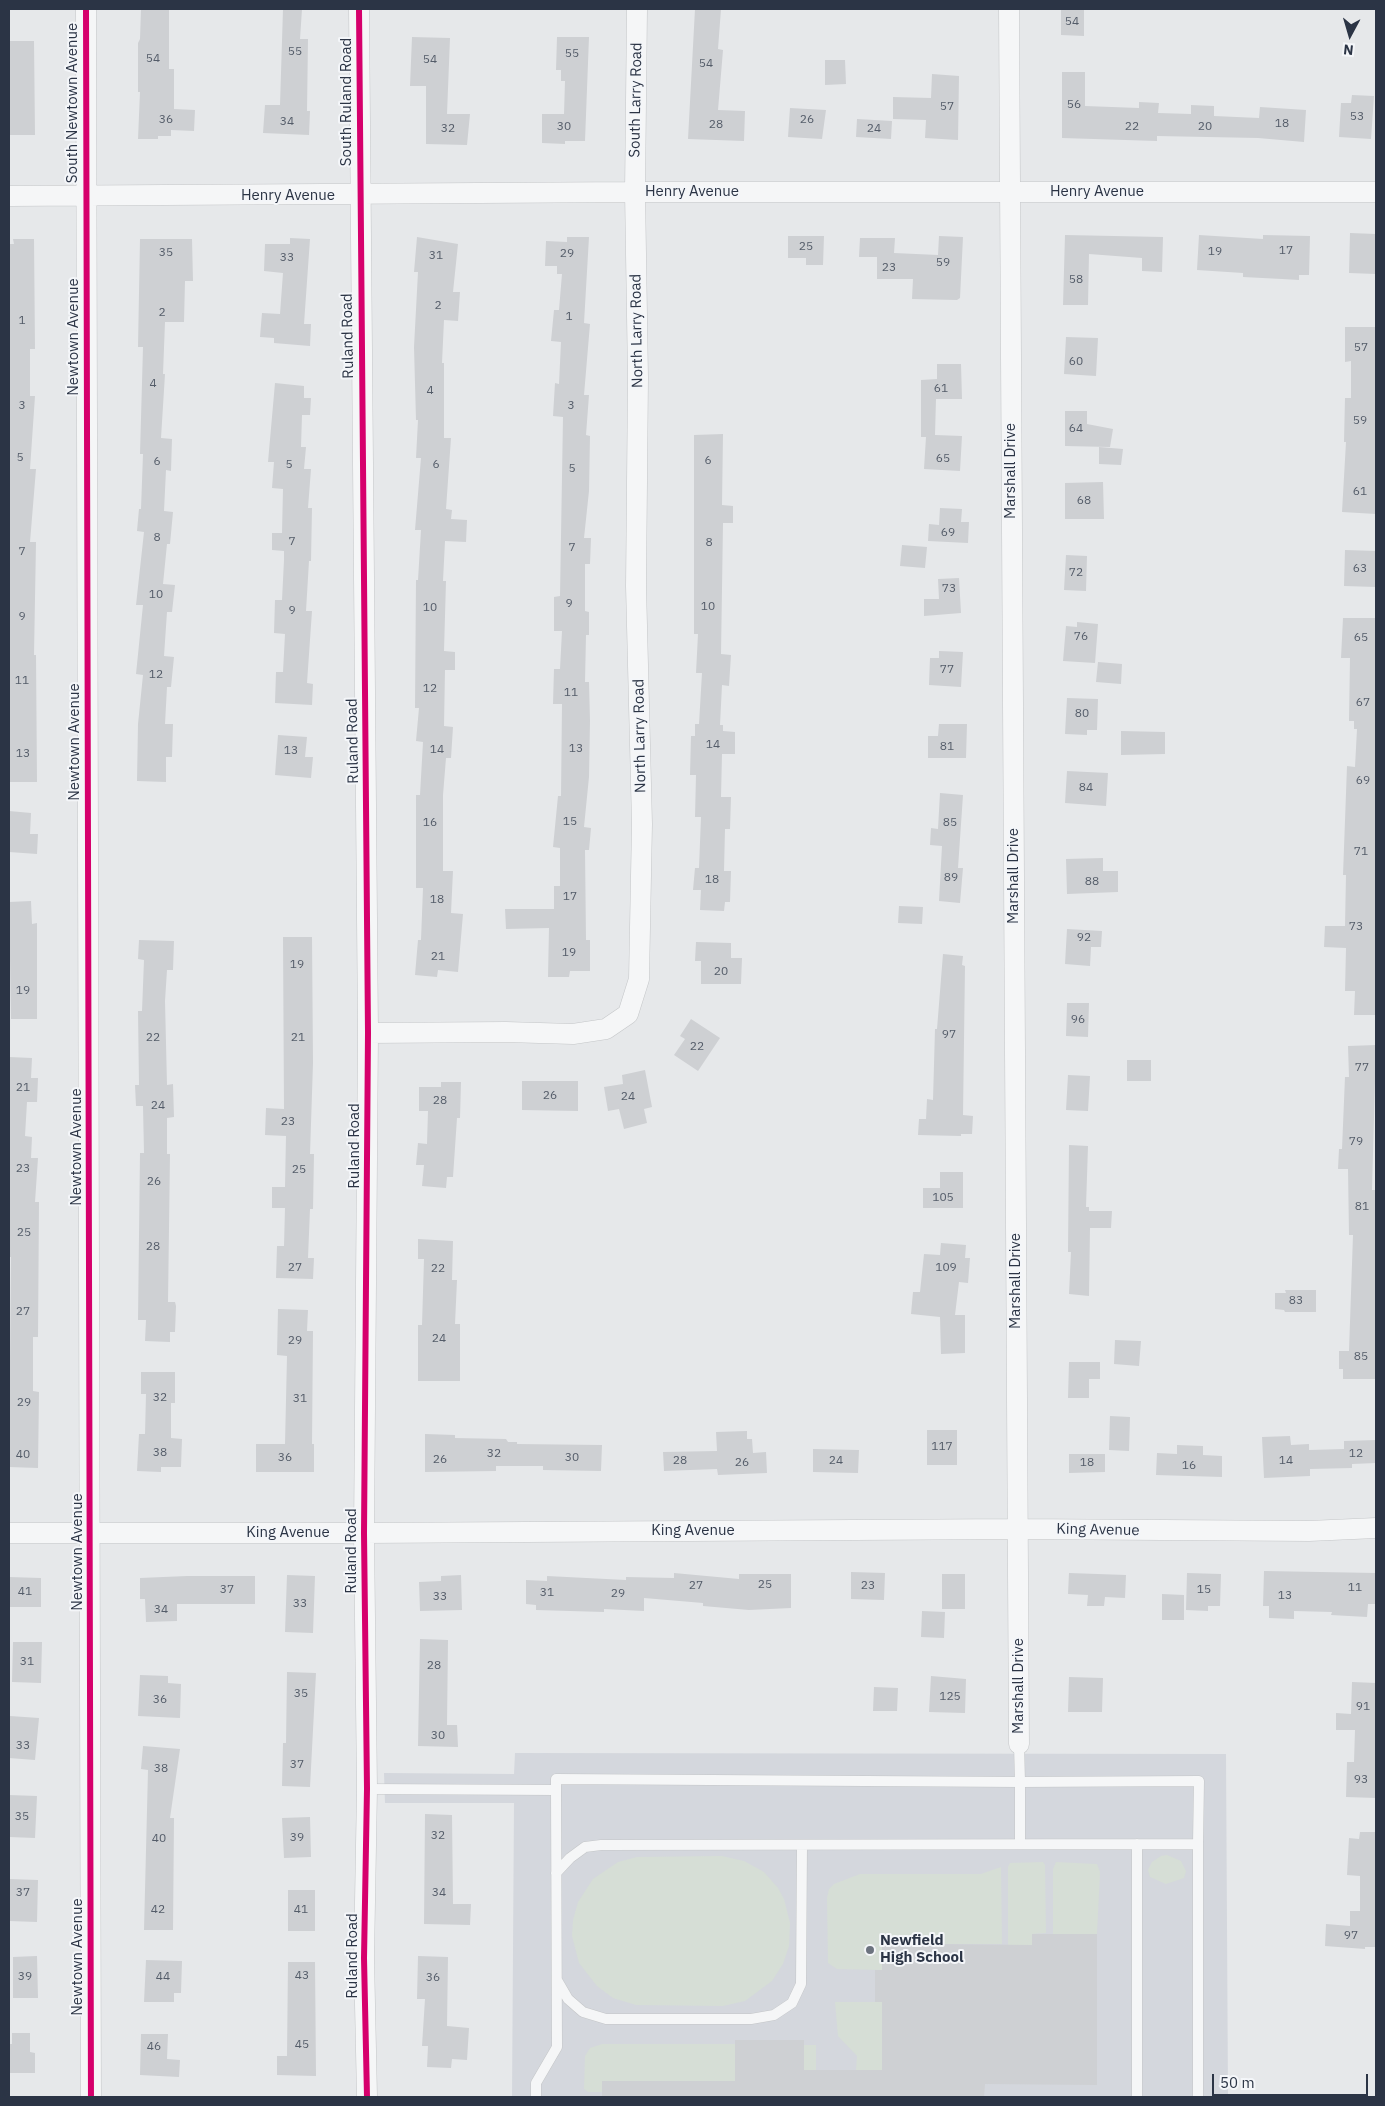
<!DOCTYPE html>
<style>
body{margin:0}
#map{position:relative;width:1385px;height:2106px;overflow:hidden;background:#e6e8ea;font-family:"IBM Plex Sans",sans-serif}
canvas{display:block}
.frame{position:absolute;inset:0;border:10px solid #2b3445;pointer-events:none}
.north{position:absolute;left:1325px;top:10px;width:50px;height:50px;-webkit-text-stroke:4px #f4f6f9;paint-order:stroke;rotate:186deg;font-size:14px;font-weight:700;line-height:20px;text-align:center;color:#2b3445}
.north::after{content:'';display:block;margin:auto;width:18px;height:22px;background:#2b3445;clip-path:polygon(50% 0,100% 100%,50% 72%,0 100%)}
.scale{position:absolute;left:1212px;top:2074px;width:156px;height:22px;box-sizing:border-box;border:2px solid #2b3445;border-top:0;padding-left:6px;font-size:15px;line-height:18px;white-space:nowrap;color:#2b3445;-webkit-text-stroke:4px #f4f6f9;paint-order:stroke}
</style>
<div id="map">
<canvas width="1385" height="2106"></canvas>
<div class="frame"></div>
<div class="north">N</div>
<div class="scale">50 m</div>
</div>
<script>
const ctx = document.querySelector('canvas').getContext('2d');
ctx.lineJoin = 'round';
function fill(path, color) {
  ctx.fillStyle = color;
  ctx.fill(path, 'evenodd');
}
function shape(rows) {
  const path = new Path2D();
  for (const r of rows) {
    path.moveTo(r[0], r[1]);
    for (let i = 2; i < r.length; i += 2) path.lineTo(r[i], r[i + 1]);
  }
  return path;
}
function trace(path, color, width, dash) {
  ctx.strokeStyle = color;
  ctx.lineWidth = width;
  ctx.lineCap = dash ? 'butt' : 'round';
  ctx.setLineDash(dash || []);
  ctx.stroke(path);
}
function label(font, color, halo, rows, align = 'center') {
  ctx.font = font + ' "IBM Plex Sans",sans-serif';
  ctx.lineWidth = 4;
  ctx.setLineDash([]);
  ctx.textBaseline = 'middle';
  ctx.strokeStyle = halo;
  ctx.fillStyle = color;
  for (const [text, x, y, turn = 0] of rows) {
    ctx.save();
    ctx.translate(x, y);
    ctx.rotate((+turn || 0) * Math.PI / 180);
    ctx.textAlign = isNaN(turn) ? turn : align;
    if (halo) ctx.strokeText(text, 0, 0);
    ctx.fillText(text, 0, 0);
    ctx.restore();
  }
}
fill(shape([
 [515,1753,1226,1754,1228,2097,512,2097,514,1803,385,1803,384,1773,514,1774]
]), '#d4d7dd');
fill(shape([
 [1167,1855,1181,1861,1186,1871,1184,1878,1166,1884,1150,1877,1148,1870,1152,1862,1161,1856],
 [722,1856,744,1861,764,1872,778,1888,784,1899,790,1923,789,1946,783,1964,772,1981,745,2001,723,2006,636,2005,613,1998,597,1986,579,1963,572,1936,573,1920,578,1902,593,1879,618,1862,637,1857],
 [1056,1862,1097,1864,1100,1872,1097,1934,1053,1934,1053,1869],
 [1010,1863,1043,1862,1045,1865,1046,1933,1032,1934,1032,1945,1008,1945,1008,1867],
 [1001,1867,1002,1944,930,1944,930,1940,882,1940,882,1970,837,1969,828,1963,827,1898,829,1889,834,1884,860,1874,981,1874],
 [835,2002,882,2002,882,2081,856,2070,857,2056,838,2036],
 [602,2044,735,2044,735,2081,602,2081,602,2092,588,2092,584,2089,585,2056,590,2048],
 [804,2045,816,2045,816,2081,804,2081]
]), '#d6ded6');
fill(shape([
 [141,9,169,9,169,69,174,69,174,109,195,110,194,131,171,130,171,136,158,136,158,139,138,139,140,92,138,92,138,43,140,39],
 [283,9,302,9,300,39,308,39,307,111,310,111,309,135,263,133,265,105,280,105],
 [695,9,721,9,718,49,723,50,718,110,745,111,744,141,688,139],
 [1061,9,1084,9,1084,36,1061,35],
 [412,37,450,38,447,114,470,114,467,145,426,144,426,86,410,86],
 [557,37,589,37,585,141,565,141,565,144,542,143,542,114,564,114,565,81,561,81,561,70,556,70],
 [9,41,34,41,35,135,9,135],
 [825,60,845,60,846,84,825,85],
 [1062,72,1085,72,1085,106,1139,108,1139,102,1159,103,1158,113,1191,114,1191,105,1214,106,1214,116,1259,118,1260,107,1306,110,1304,142,1258,138,1157,136,1157,141,1062,138],
 [932,74,959,76,958,140,925,138,926,120,893,119,893,97,931,98],
 [1352,95,1374,96,1371,139,1339,137,1341,103,1351,103],
 [790,108,826,110,822,139,788,137],
 [857,119,892,121,891,139,856,137],
 [1350,233,1376,234,1376,274,1349,273],
 [1065,235,1163,237,1162,272,1142,271,1142,258,1089,254,1088,305,1063,305],
 [1199,235,1263,239,1263,235,1310,236,1309,275,1299,275,1299,280,1282,279,1243,277,1243,273,1197,270],
 [788,236,824,236,823,265,806,265,806,258,788,258],
 [939,236,963,237,960,298,957,300,912,299,913,279,877,279,877,257,859,257,860,238,895,238,894,253,938,255],
 [417,237,458,244,453,292,460,292,458,321,444,320,442,363,444,363,444,438,451,438,446,509,452,510,451,519,467,520,466,542,445,541,443,581,446,581,444,651,455,652,455,670,445,670,444,726,453,727,451,758,446,758,443,795,443,871,453,871,451,913,463,914,458,972,438,970,437,977,415,975,418,940,421,940,423,888,416,888,416,795,420,795,423,742,416,741,419,708,415,708,416,580,418,580,421,530,415,530,421,458,416,458,418,420,416,420,414,347,418,272,414,272],
 [567,237,589,237,584,323,590,324,584,395,589,395,586,435,590,436,589,491,584,538,591,538,590,564,585,564,585,611,589,612,589,635,586,635,585,682,589,682,590,721,589,777,584,827,591,828,589,850,585,850,586,940,590,940,590,971,570,971,569,977,548,977,549,928,506,929,505,909,554,909,554,886,560,886,560,848,553,847,558,796,561,796,562,704,553,704,554,669,560,669,562,631,554,631,554,597,560,596,563,417,553,416,555,383,559,384,561,342,551,341,554,310,559,310,562,274,557,274,557,266,545,266,546,241,567,242],
 [290,238,310,239,304,324,311,324,310,346,274,343,274,338,260,337,262,313,280,314,283,273,264,271,265,244,290,244],
 [13,239,34,239,35,349,30,349,30,396,35,396,30,469,36,469,30,542,36,542,34,655,36,655,37,782,9,782,9,244,14,244],
 [140,239,192,239,193,281,185,281,184,322,165,322,163,374,165,374,161,438,172,439,171,471,166,470,164,511,173,512,170,544,167,544,163,584,175,585,172,612,167,612,164,656,174,657,171,687,167,687,165,724,173,724,172,757,166,757,166,782,137,781,138,724,143,675,136,674,143,605,136,605,144,532,137,531,139,509,141,509,143,454,140,454,143,347,138,347],
 [1345,327,1376,327,1376,514,1342,512,1346,442,1344,442,1345,398,1351,398,1351,361,1345,362],
 [1066,337,1098,338,1096,376,1064,374],
 [937,364,961,364,962,399,936,399,935,435,962,436,960,471,924,469,926,437,921,437,921,380,937,379],
 [275,383,304,386,304,398,311,398,310,415,302,415,301,447,306,447,304,469,311,469,308,508,312,508,311,561,309,561,306,611,312,611,307,683,313,684,312,705,275,703,276,672,283,672,285,634,274,633,275,600,282,600,284,560,284,551,272,550,272,533,282,533,283,489,272,488,274,462,268,462],
 [1065,411,1087,411,1087,424,1113,429,1110,447,1065,446],
 [723,434,722,505,733,506,733,523,723,523,721,654,731,655,729,686,722,685,720,725,723,725,723,731,735,732,735,754,722,754,721,797,731,797,730,829,725,829,724,871,731,871,730,902,725,902,724,911,700,910,701,890,693,890,695,868,699,868,701,817,695,817,696,775,690,775,691,736,695,736,695,724,699,724,702,673,696,673,698,634,694,634,694,435],
 [1099,447,1123,449,1121,465,1099,464],
 [1103,482,1104,519,1065,519,1065,483],
 [940,508,962,509,961,522,969,522,968,543,928,541,929,524,939,525],
 [902,545,927,547,925,568,900,566],
 [1345,550,1376,551,1376,587,1344,586],
 [1066,555,1087,556,1086,591,1064,590],
 [959,578,961,613,924,616,924,599,939,599,938,579],
 [1343,618,1376,618,1376,1015,1354,1015,1355,991,1345,991,1346,948,1324,947,1325,926,1345,926,1346,875,1343,875,1347,766,1355,767,1357,729,1354,729,1354,721,1349,721,1350,658,1341,658],
 [1077,622,1098,624,1095,663,1063,661,1066,626,1077,627],
 [939,651,963,652,961,687,929,685,930,658,939,658],
 [1098,662,1122,664,1121,684,1096,682],
 [1067,698,1098,699,1097,730,1087,730,1087,735,1065,734],
 [939,724,967,724,966,758,928,758,928,736,938,736],
 [1121,731,1165,732,1165,754,1121,755],
 [278,735,307,737,305,757,313,757,311,778,275,775],
 [1067,771,1108,773,1106,806,1065,803],
 [940,793,963,795,958,868,963,868,960,903,939,901,942,846,930,845,931,828,938,829],
 [9,811,31,813,30,834,38,834,37,854,9,852],
 [1103,858,1103,871,1118,871,1118,892,1067,894,1066,859],
 [31,901,32,924,37,923,37,1019,11,1019,9,902],
 [899,906,923,907,922,924,898,923],
 [1067,929,1102,931,1101,947,1091,947,1090,966,1065,964],
 [283,937,312,937,313,1063,310,1154,314,1154,313,1209,310,1209,308,1258,314,1258,313,1279,276,1278,277,1246,284,1246,285,1208,272,1208,272,1187,285,1187,286,1136,265,1135,266,1108,284,1109],
 [139,940,174,941,173,970,167,970,165,1001,167,1085,173,1084,174,1117,167,1118,167,1154,170,1154,168,1302,175,1302,176,1306,175,1332,170,1332,170,1342,145,1341,146,1320,138,1320,140,1153,144,1153,143,1106,136,1106,135,1085,139,1085,138,1011,142,1011,144,960,138,959],
 [696,942,731,943,731,958,742,958,741,984,701,984,701,961,695,961],
 [943,954,963,956,962,965,965,966,963,1115,973,1116,972,1134,961,1134,961,1136,918,1135,919,1119,926,1119,927,1099,933,1100,935,1029,937,1029],
 [1067,1003,1089,1003,1088,1037,1066,1036],
 [691,1019,720,1038,698,1071,674,1055,685,1039,680,1036],
 [1376,1045,1372,1190,1376,1190,1376,1379,1343,1379,1343,1369,1339,1369,1339,1351,1349,1351,1353,1235,1349,1235,1348,1169,1338,1169,1339,1149,1342,1149,1345,1077,1349,1077,1348,1046],
 [9,1057,32,1058,31,1078,38,1078,37,1102,27,1102,25,1136,32,1137,31,1158,38,1158,35,1202,39,1202,38,1337,33,1337,33,1391,39,1392,38,1468,9,1467,11,1257,9,1257],
 [1127,1060,1151,1060,1151,1081,1127,1081],
 [645,1070,652,1107,644,1109,647,1123,624,1129,619,1109,608,1111,604,1087,623,1084,622,1075],
 [1068,1075,1090,1076,1088,1111,1066,1110],
 [522,1081,578,1081,578,1111,522,1110],
 [441,1082,461,1082,460,1118,457,1118,453,1177,447,1177,446,1188,422,1186,424,1165,416,1165,418,1143,427,1144,428,1111,419,1111,419,1087,441,1087],
 [1069,1145,1088,1146,1086,1207,1089,1207,1089,1211,1112,1211,1111,1228,1090,1228,1089,1296,1069,1294,1071,1252,1068,1252],
 [940,1172,963,1172,963,1208,923,1208,923,1188,940,1188],
 [418,1239,453,1241,452,1280,457,1280,455,1324,460,1324,460,1381,418,1381,418,1325,422,1325,424,1259,418,1259],
 [941,1243,966,1245,965,1258,970,1258,968,1283,959,1282,955,1315,965,1315,965,1353,941,1354,940,1317,911,1314,913,1292,920,1292,924,1254,940,1255],
 [1285,1290,1316,1290,1316,1312,1285,1312,1284,1310,1275,1309,1275,1293,1286,1293],
 [278,1309,308,1310,307,1331,313,1331,312,1444,314,1444,314,1472,256,1472,256,1444,285,1444,287,1356,277,1355],
 [1115,1340,1141,1341,1139,1366,1114,1364],
 [1069,1362,1100,1362,1100,1379,1089,1379,1089,1398,1068,1398],
 [141,1372,175,1372,175,1403,171,1403,171,1438,182,1439,181,1467,161,1467,161,1472,137,1471,139,1434,145,1434,146,1394,141,1394],
 [1110,1416,1130,1417,1129,1451,1109,1450],
 [927,1430,957,1430,957,1465,927,1465],
 [747,1431,747,1439,752,1439,753,1453,766,1452,767,1473,718,1475,717,1469,664,1471,663,1452,717,1451,716,1432],
 [425,1434,455,1435,455,1438,506,1439,508,1442,517,1442,517,1444,602,1445,601,1471,543,1470,543,1466,496,1466,496,1471,425,1472],
 [1290,1436,1291,1445,1309,1444,1309,1450,1344,1449,1344,1441,1376,1440,1376,1463,1352,1464,1352,1468,1310,1469,1310,1476,1264,1478,1262,1437],
 [1177,1445,1203,1446,1203,1455,1222,1456,1222,1477,1156,1475,1157,1453,1177,1454],
 [813,1449,859,1450,858,1473,813,1472],
 [1069,1454,1105,1454,1105,1472,1069,1473],
 [1264,1571,1376,1573,1376,1604,1368,1604,1367,1617,1331,1615,1332,1612,1294,1611,1294,1619,1269,1618,1269,1606,1263,1606],
 [851,1572,885,1573,884,1600,851,1599],
 [674,1573,739,1579,739,1574,791,1574,791,1608,749,1610,703,1606,703,1603,644,1598,644,1611,604,1609,604,1612,536,1610,536,1605,526,1604,526,1580,547,1581,547,1576,626,1580,626,1577,674,1578],
 [1069,1573,1126,1575,1125,1598,1105,1597,1104,1606,1087,1606,1088,1595,1068,1594],
 [1187,1573,1221,1574,1220,1606,1208,1606,1208,1611,1186,1610],
 [942,1574,965,1574,965,1609,942,1609],
 [287,1575,315,1576,313,1633,285,1632],
 [461,1575,462,1610,420,1611,419,1582,441,1581,441,1576],
 [187,1576,255,1576,255,1604,177,1604,177,1621,146,1622,145,1599,140,1599,140,1578],
 [9,1577,41,1578,41,1607,9,1607],
 [1162,1594,1184,1595,1184,1620,1162,1620],
 [922,1611,945,1612,944,1638,921,1637],
 [420,1639,448,1640,447,1725,457,1725,458,1747,418,1746],
 [13,1642,42,1642,41,1683,12,1682],
 [287,1672,316,1673,310,1787,282,1786,283,1743,286,1743],
 [140,1675,168,1676,168,1683,181,1684,180,1718,138,1716],
 [931,1676,966,1679,965,1713,929,1712],
 [1069,1677,1103,1678,1102,1712,1068,1712],
 [1352,1682,1376,1683,1376,1798,1346,1797,1347,1762,1354,1762,1355,1730,1336,1730,1336,1713,1351,1714],
 [874,1687,898,1688,897,1711,873,1711],
 [10,1716,39,1718,35,1760,9,1758],
 [143,1746,180,1749,170,1818,174,1818,173,1930,144,1930,148,1770,141,1769],
 [9,1795,37,1796,35,1838,9,1837],
 [425,1814,452,1815,453,1904,471,1904,470,1925,424,1924],
 [310,1817,311,1857,284,1858,282,1818],
 [1360,1832,1376,1832,1376,1947,1365,1947,1365,1949,1325,1946,1326,1924,1350,1926,1350,1911,1360,1911,1360,1876,1347,1875,1349,1838,1359,1839],
 [9,1879,38,1880,37,1922,9,1921],
 [288,1890,315,1890,315,1931,288,1931],
 [1032,1934,1097,1934,1097,2085,985,2084,984,2097,602,2097,602,2081,735,2081,735,2040,804,2040,804,2070,882,2070,882,2002,875,2002,875,1970,882,1970,882,1940,930,1940,930,1944,1032,1945],
 [37,1956,38,1998,13,1998,13,1957],
 [418,1956,448,1957,447,2026,469,2028,467,2060,452,2059,451,2068,427,2067,428,2046,422,2046,425,1999,417,1999],
 [146,1960,182,1961,181,1993,174,1993,174,2002,144,2002],
 [288,1962,315,1962,316,2076,277,2075,277,2056,287,2056],
 [12,2033,30,2033,30,2052,35,2053,35,2073,9,2073,9,2044,12,2044],
 [141,2034,168,2034,167,2059,180,2060,179,2077,140,2075]
]), '#ced0d3');
const lane = shape([
 [367,1789,556,1790,556,1779,1020,1782,1020,1844],
 [1198,1844,1198,2097],
 [556,1873,570,1858,585,1847,601,1845,1198,1844,1199,1781,1020,1782,1019,1744],
 [557,1980,568,1999,583,2012,606,2019,751,2019,774,2015,792,2003,801,1984,802,1846],
 [536,2097,536,2083,557,2047,556,1790],
 [1137,2097,1137,1844]
]);
const street = shape([
 [86,9,91,2097],
 [359,9,368,1033,364,1533,367,1789,364,1958,367,2097],
 [1009,9,1019,1744],
 [9,196,635,192,1376,192],
 [368,1033,506,1032,573,1034,606,1029,628,1014,639,979,642,824,636,586,638,378,635,192,637,9],
 [9,1533,364,1533,1017,1529,1309,1531,1376,1528]
]);
trace(lane, '#c4c6c8', 11);
trace(street, '#c4c6c8', 21);
trace(lane, '#f5f6f7', 10);
trace(street, '#f5f6f7', 20);
trace(shape([
 [86,9,91,2097],
 [359,9,368,1033,364,1533,367,1789,364,1958,367,2097]
]), '#d6006c', 6);
for (const [x, y, r, color] of [
 [870,1950,5,"#6c737f"]
]) {
  const dot = new Path2D();
  dot.arc(x, y, r, 0, 2 * Math.PI);
  ctx.fillStyle = color;
  ctx.fill(dot);
  trace(dot, '#f4f6f9', 2);
}
label('12px', '#545c69', null, [
 ["54",1072,22],
 ["55",295,52],
 ["55",572,54],
 ["54",153,59],
 ["54",430,60],
 ["54",706,64],
 ["56",1074,105],
 ["57",947,107],
 ["53",1357,117],
 ["36",166,120],
 ["26",807,120],
 ["34",287,122],
 ["18",1282,124],
 ["28",716,125],
 ["30",564,127],
 ["22",1132,127],
 ["20",1205,127],
 ["32",448,129],
 ["24",874,129],
 ["25",806,247],
 ["17",1286,251],
 ["19",1215,252],
 ["35",166,253],
 ["29",567,254],
 ["31",436,256],
 ["33",287,258],
 ["59",943,263],
 ["23",889,268],
 ["58",1076,280],
 ["2",438,306],
 ["2",162,313],
 ["1",569,317],
 ["1",22,321],
 ["57",1361,348],
 ["60",1076,362],
 ["4",153,384],
 ["61",941,389],
 ["4",430,391],
 ["3",22,406],
 ["3",571,406],
 ["59",1360,421],
 ["64",1076,429],
 ["5",20,458],
 ["65",943,459],
 ["6",708,461],
 ["6",157,462],
 ["5",289,465],
 ["6",436,465],
 ["5",572,469],
 ["61",1360,492],
 ["68",1084,501],
 ["69",948,533],
 ["8",157,538],
 ["7",292,542],
 ["8",709,543],
 ["7",572,548],
 ["7",22,552],
 ["63",1360,569],
 ["72",1076,573],
 ["73",949,589],
 ["10",156,595],
 ["9",569,604],
 ["10",708,607],
 ["10",430,608],
 ["9",292,611],
 ["9",22,617],
 ["76",1081,637],
 ["65",1361,638],
 ["77",947,670],
 ["12",156,675],
 ["11",22,681],
 ["12",430,689],
 ["11",571,693],
 ["67",1363,703],
 ["80",1082,714],
 ["14",713,745],
 ["81",947,747],
 ["13",576,749],
 ["14",437,750],
 ["13",291,751],
 ["13",23,754],
 ["69",1363,781],
 ["84",1086,788],
 ["15",570,822],
 ["16",430,823],
 ["85",950,823],
 ["71",1361,852],
 ["89",951,878],
 ["18",712,880],
 ["88",1092,882],
 ["17",570,897],
 ["18",437,900],
 ["73",1356,927],
 ["92",1084,938],
 ["19",569,953],
 ["21",438,957],
 ["19",297,965],
 ["20",721,972],
 ["19",23,991],
 ["96",1078,1020],
 ["97",949,1035],
 ["22",153,1038],
 ["21",298,1038],
 ["22",697,1047],
 ["77",1362,1068],
 ["21",23,1088],
 ["26",550,1096],
 ["24",628,1097],
 ["28",440,1101],
 ["24",158,1106],
 ["23",288,1122],
 ["79",1356,1142],
 ["23",23,1169],
 ["25",299,1170],
 ["26",154,1182],
 ["105",943,1198],
 ["81",1362,1207],
 ["25",24,1233],
 ["28",153,1247],
 ["27",295,1268],
 ["109",946,1268],
 ["22",438,1269],
 ["83",1296,1301],
 ["27",23,1312],
 ["24",439,1339],
 ["29",295,1341],
 ["85",1361,1357],
 ["32",160,1398],
 ["31",300,1399],
 ["29",24,1403],
 ["117",942,1447],
 ["38",160,1453],
 ["32",494,1454],
 ["12",1356,1454],
 ["40",23,1455],
 ["36",285,1458],
 ["30",572,1458],
 ["26",440,1460],
 ["28",680,1461],
 ["24",836,1461],
 ["14",1286,1461],
 ["26",742,1463],
 ["18",1087,1463],
 ["16",1189,1466],
 ["25",765,1585],
 ["27",696,1586],
 ["23",868,1586],
 ["11",1355,1588],
 ["37",227,1590],
 ["15",1204,1590],
 ["41",25,1592],
 ["31",547,1593],
 ["29",618,1594],
 ["13",1285,1596],
 ["33",440,1597],
 ["33",300,1604],
 ["34",161,1610],
 ["31",27,1662],
 ["28",434,1666],
 ["35",301,1694],
 ["125",950,1697],
 ["36",160,1700],
 ["91",1363,1707],
 ["30",438,1736],
 ["33",23,1746],
 ["37",297,1765],
 ["38",161,1769],
 ["93",1361,1780],
 ["35",22,1817],
 ["32",438,1836],
 ["39",297,1838],
 ["40",159,1839],
 ["37",23,1893],
 ["34",439,1893],
 ["42",158,1910],
 ["41",301,1910],
 ["97",1351,1936],
 ["43",302,1976],
 ["39",25,1977],
 ["44",163,1977],
 ["36",433,1978],
 ["45",302,2045],
 ["46",154,2047]
]);
label('15px', '#2b3445', '#f4f6f9', [
 ["South Larry Road",636,100,-89],
 ["South Ruland Road",347,102,-90],
 ["South Newtown Avenue",73,103,-90],
 ["Henry Avenue",692,192],
 ["Henry Avenue",1097,192],
 ["Henry Avenue",288,196],
 ["North Larry Road",637,331,-91],
 ["Ruland Road",348,336,-91],
 ["Newtown Avenue",74,337,-90],
 ["Marshall Drive",1011,471,-90],
 ["North Larry Road",640,736,-91],
 ["Ruland Road",353,741,-91],
 ["Newtown Avenue",75,742,-90],
 ["Marshall Drive",1014,876,-90],
 ["Ruland Road",355,1146,-90],
 ["Newtown Avenue",77,1147,-90],
 ["Marshall Drive",1016,1281,-90],
 ["King Avenue",1098,1530,1],
 ["King Avenue",693,1531],
 ["King Avenue",288,1533],
 ["Ruland Road",352,1551,-90],
 ["Newtown Avenue",78,1552,-90],
 ["Marshall Drive",1019,1686,-90],
 ["Ruland Road",353,1956,-90],
 ["Newtown Avenue",78,1957,-90]
]);
label('bold 15px', '#2b3445', '#f4f6f9', [
 ["Newfield",880,1941],
 ["High School",880,1958]
], 'left');
</script>
